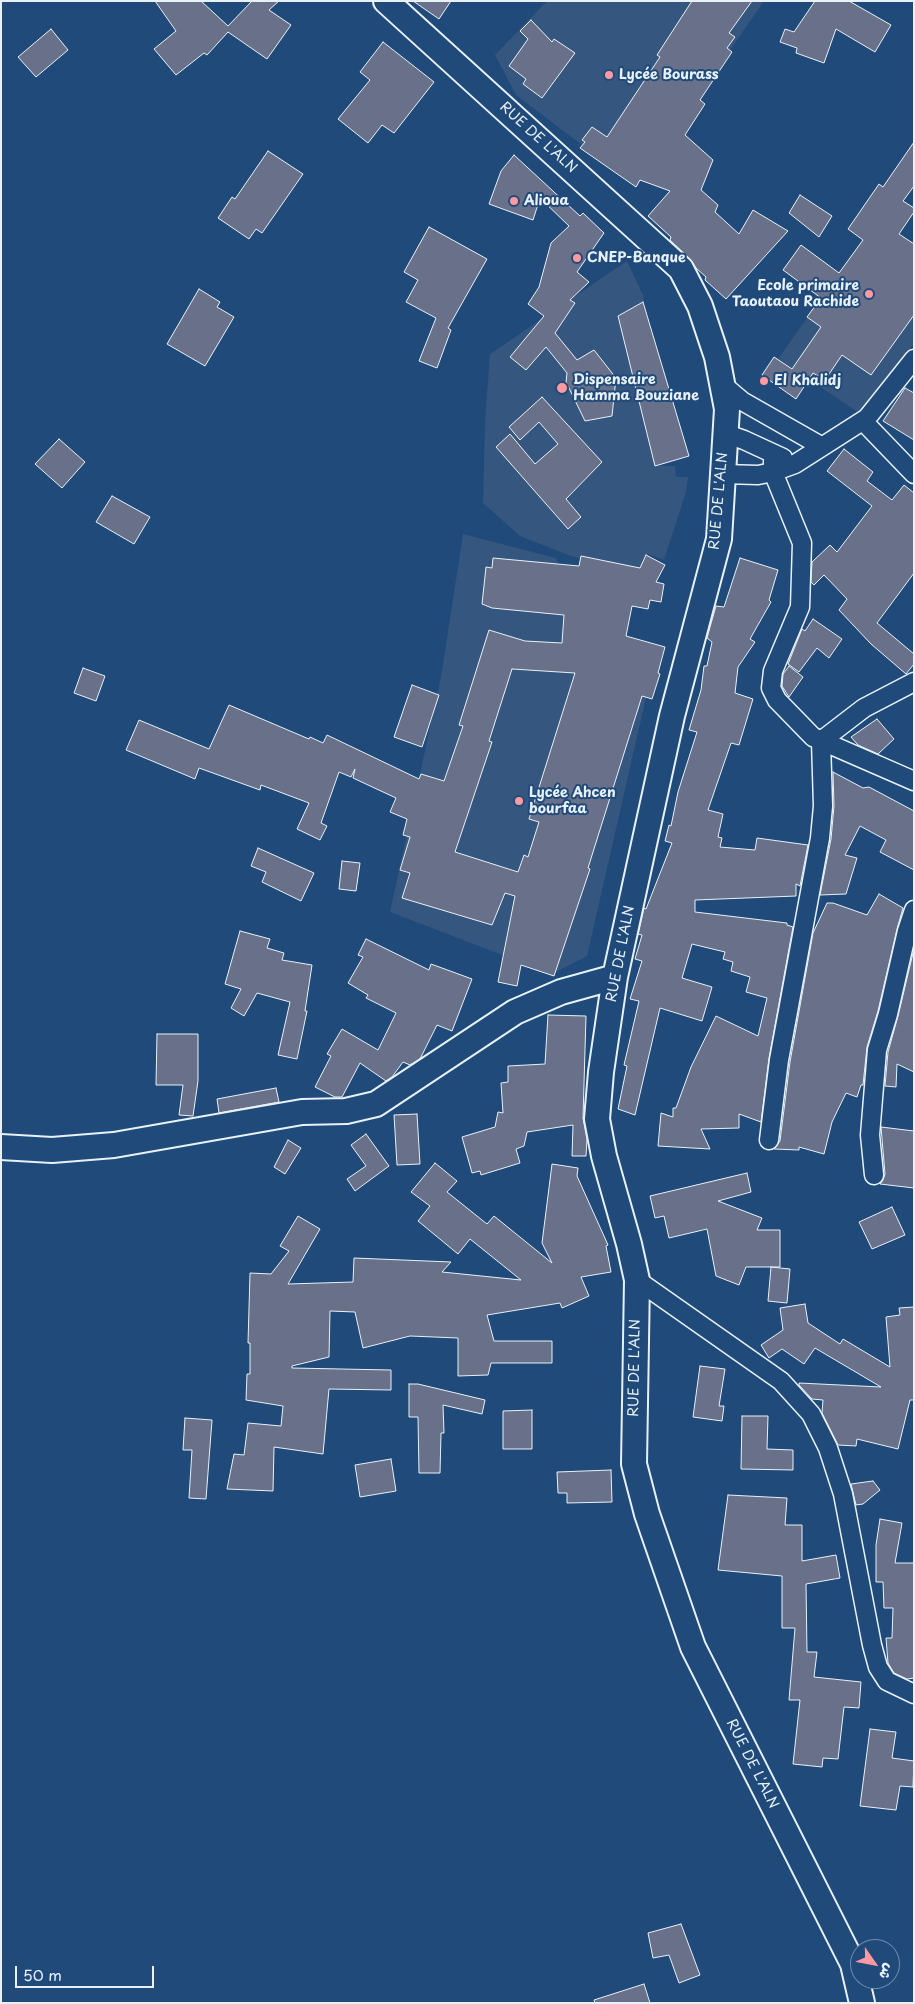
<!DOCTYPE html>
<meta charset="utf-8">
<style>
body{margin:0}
#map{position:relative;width:915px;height:2004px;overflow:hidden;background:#1f4a7a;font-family:"Playpen Sans","Playpen Sans Arabic",sans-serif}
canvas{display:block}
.frame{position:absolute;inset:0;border:2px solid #e8f1f8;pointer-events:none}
.north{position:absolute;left:850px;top:1939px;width:50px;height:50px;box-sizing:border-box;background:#1f4a7a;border:1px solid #6f8dac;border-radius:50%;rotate:123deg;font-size:14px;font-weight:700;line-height:20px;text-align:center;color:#e8f1f8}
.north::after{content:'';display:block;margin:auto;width:18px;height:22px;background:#ff9aa2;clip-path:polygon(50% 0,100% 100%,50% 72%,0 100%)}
.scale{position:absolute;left:15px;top:1966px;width:139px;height:22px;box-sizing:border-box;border:2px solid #e8f1f8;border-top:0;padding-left:6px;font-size:15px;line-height:18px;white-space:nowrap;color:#e8f1f8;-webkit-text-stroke:4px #1f4a7a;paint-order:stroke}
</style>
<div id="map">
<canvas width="915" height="2004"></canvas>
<div class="frame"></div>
<div class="north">ش</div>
<div class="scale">50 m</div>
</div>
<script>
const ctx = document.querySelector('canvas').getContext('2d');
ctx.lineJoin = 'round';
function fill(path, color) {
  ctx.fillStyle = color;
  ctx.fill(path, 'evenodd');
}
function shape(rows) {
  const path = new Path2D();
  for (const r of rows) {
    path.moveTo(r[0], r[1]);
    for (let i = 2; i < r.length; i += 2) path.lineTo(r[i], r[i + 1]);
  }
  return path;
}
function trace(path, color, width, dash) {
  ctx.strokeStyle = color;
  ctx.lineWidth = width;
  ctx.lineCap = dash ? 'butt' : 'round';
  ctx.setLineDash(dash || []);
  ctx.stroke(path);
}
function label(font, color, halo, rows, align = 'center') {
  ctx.font = font + ' "Playpen Sans",sans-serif';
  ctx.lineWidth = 4;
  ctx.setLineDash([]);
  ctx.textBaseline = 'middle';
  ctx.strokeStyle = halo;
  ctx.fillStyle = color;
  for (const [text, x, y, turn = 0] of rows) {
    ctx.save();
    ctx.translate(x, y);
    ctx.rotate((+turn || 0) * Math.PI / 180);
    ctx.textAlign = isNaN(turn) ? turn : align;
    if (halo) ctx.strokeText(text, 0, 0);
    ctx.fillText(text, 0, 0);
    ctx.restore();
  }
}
fill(shape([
 [547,1,764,1,636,186,516,95,495,55],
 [884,223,914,244,914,344,861,414,778,359,860,243],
 [627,261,644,297,643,302,618,316,655,466,675,466,676,477,688,477,686,492,664,560,648,554,639,576,571,556,520,536,483,503,485,422,490,354],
 [463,534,556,558,598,664,648,689,587,956,552,974,390,912,441,677]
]), '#35567f');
const building = shape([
 [155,1,201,1,228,26,252,1,279,1,269,10,291,25,267,59,228,32,207,55,204,53,176,75,154,49,176,31,155,1],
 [413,1,451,1,439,19,413,1],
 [692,1,752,1,729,33,735,37,727,48,732,52,700,100,705,104,685,135,713,160,701,190,718,205,715,212,739,234,753,210,788,231,726,299,705,280,706,277,696,268,690,259,670,240,671,237,648,216,670,191,640,180,636,187,580,148,585,142,582,140,592,127,607,137,660,57,657,55,692,1],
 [815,1,849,1,891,25,875,52,836,29,824,63,796,53,797,48,780,42,785,29,794,32,815,1],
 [531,20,552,42,554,39,575,53,542,98,523,84,526,79,509,66,528,39,520,31,531,20],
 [51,29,68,50,36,77,18,57,51,29],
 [383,42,434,82,394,133,382,125,368,143,338,119,370,80,360,72,383,42],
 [914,142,914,186,903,201,914,208,914,212,899,234,914,244,914,315,871,375,842,355,825,380,813,373,796,399,762,375,774,357,792,369,821,327,807,317,821,298,783,270,801,245,839,273,863,240,848,229,879,184,883,187,914,142],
 [268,151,303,174,262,233,256,229,249,239,218,218,232,197,235,199,268,151],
 [514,155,580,216,583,213,604,233,577,272,589,282,570,300,575,303,555,333,577,360,594,350,616,378,612,416,585,421,566,382,567,373,546,347,526,370,510,357,544,316,528,304,539,287,551,243,569,226,540,198,533,220,489,204,501,171,514,155],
 [800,195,832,216,819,237,789,213,800,195],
 [429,227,487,259,448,328,451,330,437,368,419,361,436,318,406,302,418,280,404,272,429,227],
 [199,289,220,302,217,307,234,317,205,366,167,344,199,289],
 [643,302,689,456,655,466,618,316,643,302],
 [905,388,914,393,914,440,883,421,905,388],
 [542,397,602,462,566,499,581,517,568,529,496,447,510,434,535,464,558,444,539,422,520,440,509,427,542,397],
 [59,439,85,462,62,488,35,464,59,439],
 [844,449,873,472,867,481,892,500,904,485,914,493,914,573,877,623,914,654,914,664,906,674,871,644,839,610,847,599,824,575,814,585,811,582,812,562,830,545,837,552,872,506,827,471,844,449],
 [112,496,150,517,134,544,96,522,112,496],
 [646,555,665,565,656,582,664,584,661,602,650,600,648,609,632,606,626,636,665,647,658,673,660,674,652,699,642,696,588,868,590,869,554,976,521,965,517,986,498,982,515,896,505,893,492,925,402,898,410,873,400,870,410,837,403,835,407,819,390,812,396,798,353,778,355,769,351,777,339,772,321,823,327,826,320,840,297,829,309,803,261,785,260,790,199,768,195,779,126,750,139,720,209,749,229,705,309,739,310,737,323,743,327,735,419,779,421,774,444,781,463,726,459,725,489,630,525,641,562,643,564,615,492,608,482,604,486,567,492,568,493,558,579,566,581,556,640,568,646,555],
 [512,669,575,673,529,819,539,822,528,857,524,855,518,872,455,852,492,742,489,741,512,669],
 [740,558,778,570,769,600,771,602,750,639,755,642,738,667,735,693,753,699,739,745,731,743,708,810,723,814,718,837,722,838,720,847,755,850,757,838,808,845,800,886,796,884,796,896,695,900,695,912,787,923,787,925,793,927,769,1058,761,1122,739,1114,739,1128,701,1129,710,1149,658,1146,661,1113,673,1117,673,1108,676,1108,691,1067,716,1016,758,1036,767,998,746,992,750,977,731,971,733,962,723,959,725,952,692,944,682,978,712,987,702,1021,660,1008,635,1115,618,1109,627,1066,624,1065,639,1001,630,999,642,961,635,959,642,935,638,934,644,908,646,909,672,843,665,841,669,825,671,826,678,792,697,732,689,730,701,690,704,666,707,666,712,642,707,638,710,627,716,606,724,607,740,558],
 [813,619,842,639,829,658,817,648,799,672,788,664,802,629,805,631,813,619],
 [789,666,803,677,789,697,782,686,783,674,789,666],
 [83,668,105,676,96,701,74,693,83,668],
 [412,685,439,695,422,747,394,737,412,685],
 [877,719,894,739,878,754,858,745,851,737,877,719],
 [833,772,863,788,869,787,914,811,914,870,880,852,886,840,860,826,845,855,857,858,846,894,820,895,831,839,834,806,833,772],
 [258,848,314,873,301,901,262,882,266,872,251,866,258,848],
 [342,861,360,863,356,891,339,889,342,861],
 [879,894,903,908,897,929,878,1011,867,1047,863,1085,861,1085,857,1097,846,1093,832,1122,824,1154,799,1147,799,1150,774,1149,780,1141,790,1062,813,933,827,903,833,903,867,915,879,894],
 [240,931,270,939,267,948,284,953,282,960,312,965,305,1011,307,1011,297,1059,278,1055,290,1002,257,993,244,1016,231,1008,241,989,225,984,240,931],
 [366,939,429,970,431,964,472,979,452,1031,437,1025,420,1059,410,1065,403,1062,392,1077,386,1081,360,1063,342,1097,335,1097,315,1087,331,1056,327,1054,342,1029,378,1050,396,1013,366,998,368,995,348,983,363,957,358,955,366,939],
 [914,949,914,1072,897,1064,896,1087,885,1086,888,1052,898,1016,914,949],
 [548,1015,586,1016,583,1118,587,1139,586,1156,572,1156,573,1125,527,1132,524,1146,516,1149,520,1163,481,1175,480,1171,472,1173,462,1137,495,1127,498,1112,503,1113,501,1083,508,1082,508,1066,545,1064,548,1015],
 [157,1034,198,1034,198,1081,193,1116,179,1115,183,1085,156,1085,157,1034],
 [276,1088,279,1102,219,1113,217,1099,276,1088],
 [417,1114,420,1164,397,1165,394,1115,417,1114],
 [881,1127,914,1131,914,1188,880,1184,883,1180,885,1174,881,1127],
 [366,1134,389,1166,355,1191,347,1179,366,1166,351,1145,366,1134],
 [288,1140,301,1148,285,1174,274,1167,288,1140],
 [435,1163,457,1181,447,1192,487,1224,494,1216,552,1263,542,1243,552,1164,578,1168,577,1176,608,1245,606,1246,611,1272,581,1277,589,1296,562,1308,560,1303,487,1315,494,1341,552,1341,552,1363,491,1363,488,1375,458,1376,458,1338,410,1336,363,1348,355,1312,330,1311,329,1357,292,1366,292,1368,391,1370,391,1390,329,1389,323,1454,274,1447,273,1491,227,1489,234,1454,244,1455,248,1423,281,1426,283,1406,246,1400,247,1374,250,1374,250,1343,248,1343,250,1273,271,1274,289,1251,280,1246,298,1216,320,1229,288,1284,353,1282,354,1258,451,1262,442,1272,521,1280,470,1239,458,1254,418,1221,430,1206,411,1192,435,1163],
 [747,1173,751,1192,718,1201,762,1218,757,1230,780,1230,780,1267,746,1267,739,1285,716,1276,707,1229,669,1238,664,1216,655,1218,650,1196,747,1173],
 [892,1207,905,1235,872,1249,859,1222,892,1207],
 [771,1267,790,1269,787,1303,768,1301,771,1267],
 [805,1304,808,1323,840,1344,843,1339,890,1367,886,1317,900,1315,899,1308,914,1307,914,1400,910,1400,898,1449,857,1439,856,1446,838,1445,822,1413,823,1400,812,1399,799,1385,799,1383,881,1387,815,1348,804,1364,782,1349,769,1358,761,1345,783,1330,780,1308,805,1304],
 [700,1366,725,1369,719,1406,724,1406,722,1421,693,1417,700,1366],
 [409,1384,418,1384,485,1400,482,1414,443,1405,444,1433,441,1433,440,1473,419,1473,418,1417,409,1417,409,1384],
 [532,1410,532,1449,503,1449,503,1411,532,1410],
 [742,1416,768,1416,767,1449,793,1450,793,1470,741,1469,742,1416],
 [185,1418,212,1420,206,1499,189,1498,192,1450,183,1450,185,1418],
 [391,1459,396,1491,360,1497,355,1465,391,1459],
 [611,1470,612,1502,567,1503,567,1493,558,1493,557,1472,611,1470],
 [873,1481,880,1490,863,1504,856,1505,851,1484,873,1481],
 [728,1495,787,1498,785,1525,802,1525,802,1561,836,1555,840,1578,806,1584,807,1652,817,1652,814,1677,861,1682,859,1708,844,1707,838,1759,823,1758,822,1767,793,1764,800,1700,789,1700,795,1628,782,1628,782,1576,718,1570,728,1495],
 [880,1519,902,1523,895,1563,914,1563,914,1678,907,1679,894,1673,888,1663,886,1638,892,1638,893,1608,884,1608,883,1582,876,1582,876,1545,880,1519],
 [870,1729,896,1732,892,1758,914,1761,913,1787,900,1786,896,1810,860,1806,870,1729],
 [681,1924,700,1975,679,1983,669,1955,653,1958,648,1933,681,1924],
 [644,1984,650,2003,595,2003,594,2000,644,1984]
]);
fill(building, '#69718a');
trace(building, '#e8f1f8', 1);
const street = shape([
 [723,385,742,401,821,446],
 [863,421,914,474],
 [724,433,744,440,783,458],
 [773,454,773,472,802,543,800,607,773,671,771,688,777,700,813,737,914,781],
 [723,474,758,475,773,472,795,464,867,418,914,359],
 [769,1140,779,1060,820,838,823,806,821,741,864,708,914,682],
 [874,1175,870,1135,877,1050,888,1014,907,931,914,910],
 [637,1280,781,1381,811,1414,828,1448,843,1494,872,1645,878,1667,887,1681,914,1694]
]);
const secondary = shape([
 [386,1,681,269,700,306,717,357,727,409,719,539,672,716,615,977,601,1072,597,1119,604,1156,629,1244,637,1280,634,1464,647,1514,693,1647,853,1964,862,2003],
 [1,1147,52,1150,114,1145,302,1112,346,1111,376,1104,515,1012,561,992,615,977]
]);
trace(street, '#e8f1f8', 21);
trace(secondary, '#e8f1f8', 28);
trace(street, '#1f4a7a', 18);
trace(secondary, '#1f4a7a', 24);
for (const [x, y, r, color] of [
 [609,75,5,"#ff9aa2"],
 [514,201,5,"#ff9aa2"],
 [577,258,5,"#ff9aa2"],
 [869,294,5,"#ff9aa2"],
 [764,381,5,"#ff9aa2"],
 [562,388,6,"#ff9aa2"],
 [519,801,5,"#ff9aa2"]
]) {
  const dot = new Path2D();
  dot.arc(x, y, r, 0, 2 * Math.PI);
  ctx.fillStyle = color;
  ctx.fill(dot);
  trace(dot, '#1f4a7a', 2);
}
label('bold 14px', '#e8f1f8', '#1f4a7a', [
 ["Lycée Bourass",619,75],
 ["Alioua",524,201],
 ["CNEP-Banque",587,258],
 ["Ecole primaire",859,286,"right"],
 ["Taoutaou Rachide",859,302,"right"],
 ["Dispensaire",573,380],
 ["Hamma Bouziane",573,396],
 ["El Khalidj",774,381],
 ["Lycée Ahcen",529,793],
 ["bourfaa",529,809]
], 'left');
label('14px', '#e8f1f8', '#1f4a7a', [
 ["RUE DE L'ALN",538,138,42],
 ["RUE DE L'ALN",719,501,-85],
 ["RUE DE L'ALN",621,954,-79],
 ["RUE DE L'ALN",635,1368,-89],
 ["RUE DE L'ALN",752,1764,63]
]);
</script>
